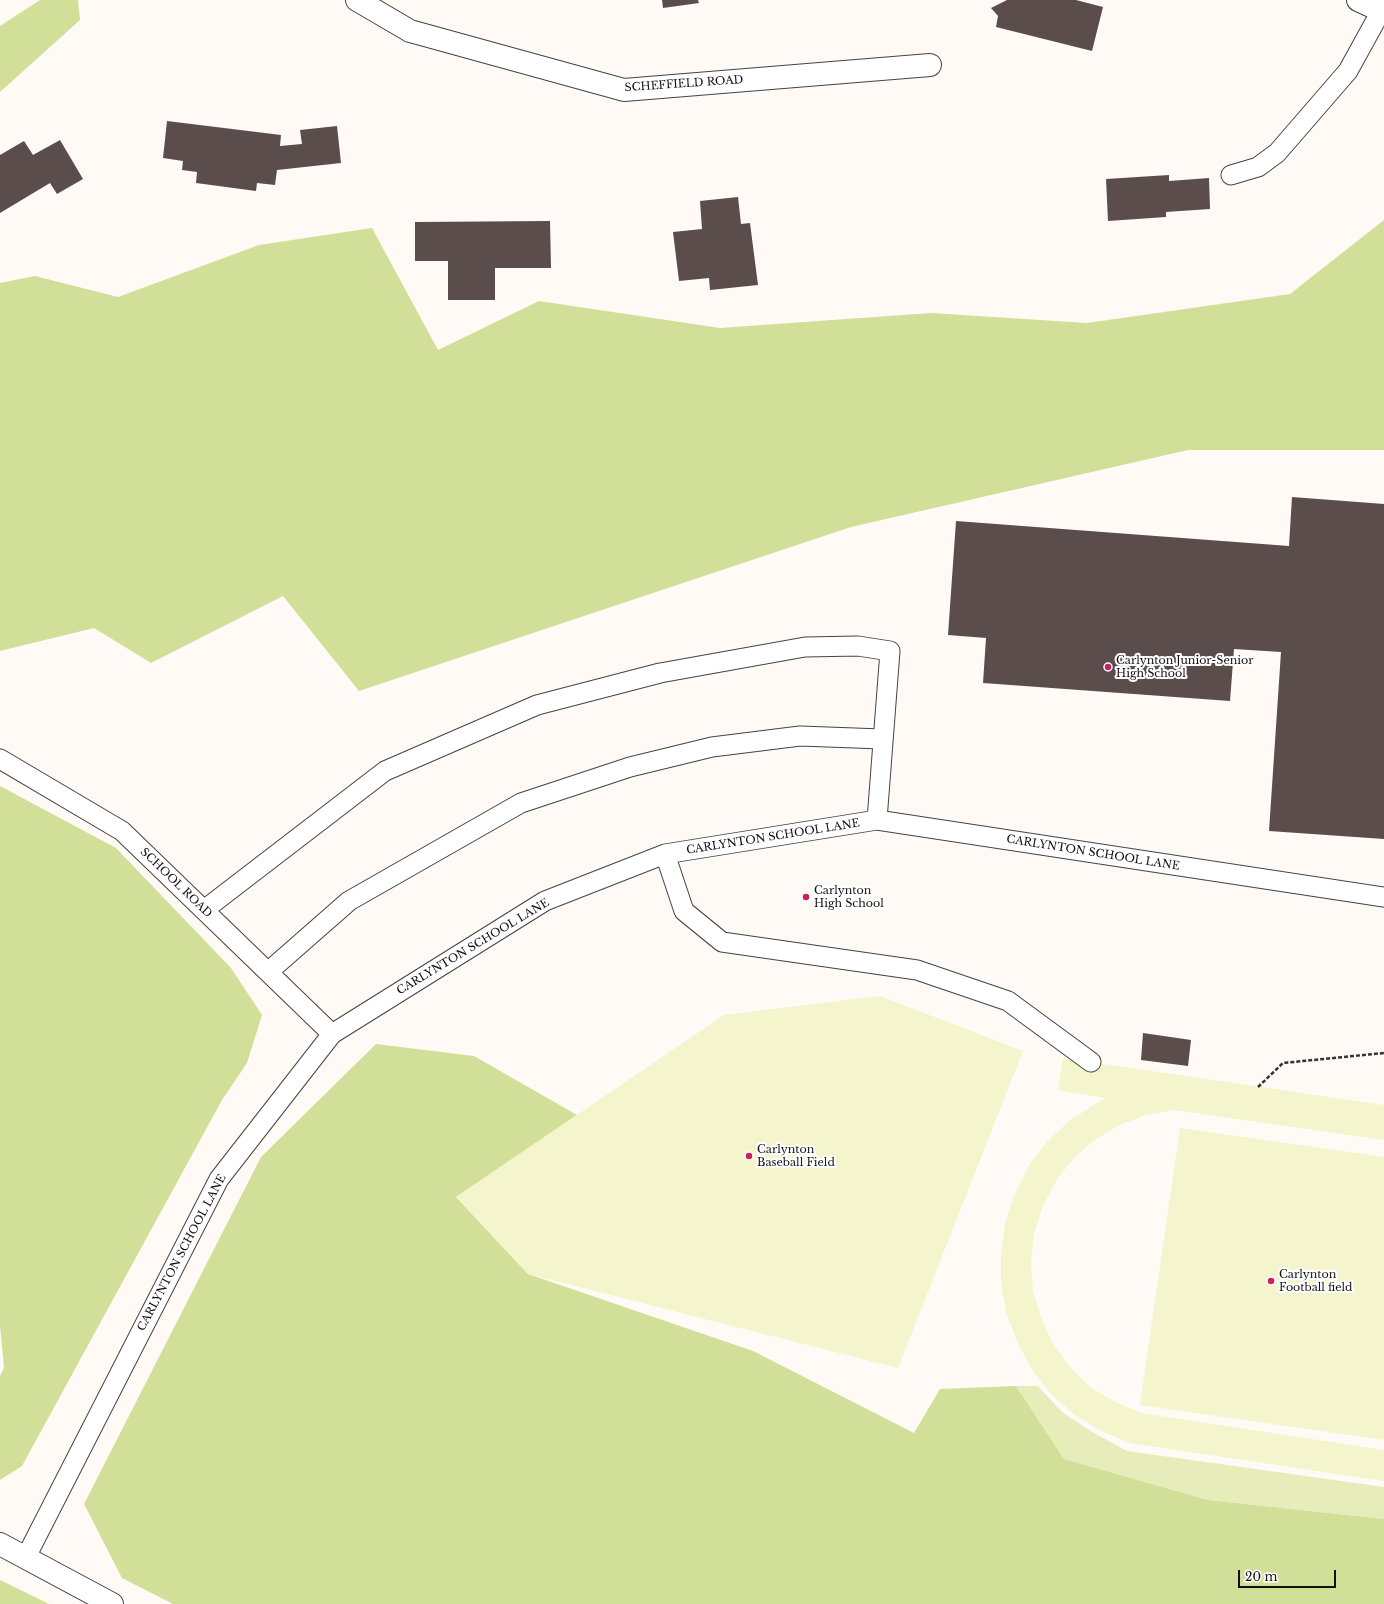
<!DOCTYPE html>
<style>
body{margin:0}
#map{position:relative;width:1384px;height:1604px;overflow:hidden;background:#fffaf5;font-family:"Libre Baskerville",serif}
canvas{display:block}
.scale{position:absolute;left:1238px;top:1570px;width:98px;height:18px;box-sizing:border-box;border:2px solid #111;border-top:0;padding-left:5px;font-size:12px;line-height:14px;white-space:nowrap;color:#111;-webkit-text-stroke:3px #fff;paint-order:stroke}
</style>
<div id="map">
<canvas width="1384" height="1604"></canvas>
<div class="scale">20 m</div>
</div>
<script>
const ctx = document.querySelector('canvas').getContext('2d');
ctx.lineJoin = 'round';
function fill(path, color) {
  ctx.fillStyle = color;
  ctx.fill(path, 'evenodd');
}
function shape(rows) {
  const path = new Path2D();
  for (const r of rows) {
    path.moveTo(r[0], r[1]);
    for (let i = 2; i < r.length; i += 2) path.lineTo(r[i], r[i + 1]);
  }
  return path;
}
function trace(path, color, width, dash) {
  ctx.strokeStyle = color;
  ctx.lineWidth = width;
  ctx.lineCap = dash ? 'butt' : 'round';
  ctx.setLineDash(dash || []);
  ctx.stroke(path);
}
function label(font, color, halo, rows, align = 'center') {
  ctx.font = font + ' "Libre Baskerville",serif';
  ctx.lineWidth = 4;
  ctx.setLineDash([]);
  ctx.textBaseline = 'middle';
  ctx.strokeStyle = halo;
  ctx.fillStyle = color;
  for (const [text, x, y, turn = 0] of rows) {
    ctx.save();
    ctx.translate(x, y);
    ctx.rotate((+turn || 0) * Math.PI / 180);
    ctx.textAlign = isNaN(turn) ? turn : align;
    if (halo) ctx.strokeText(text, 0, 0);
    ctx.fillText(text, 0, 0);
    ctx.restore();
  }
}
fill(shape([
 [1016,1386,1038,1386,1062,1412,1092,1432,1127,1451,1384,1487,1384,1519,1208,1500,1064,1459]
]), '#e6edbb');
fill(shape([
 [40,0,78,0,80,20,0,92,0,26],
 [1384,220,1384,450,1188,450,851,527,359,691,283,596,151,663,94,628,0,651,0,283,35,276,118,297,259,245,372,228,438,350,539,301,720,328,931,313,1087,323,1290,294],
 [0,786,116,848,231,968,262,1015,247,1063,222,1100,22,1466,0,1480,0,1376,4,1368,0,1325],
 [376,1044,474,1056,577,1115,456,1197,528,1274,753,1351,914,1433,940,1389,1016,1386,1064,1459,1208,1500,1384,1519,1384,1604,173,1604,122,1578,84,1504,261,1157],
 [0,1580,49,1604,0,1604]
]), '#d1df99');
fill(shape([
 [880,996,1023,1051,898,1368,528,1274,456,1197,724,1015],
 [1063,1058,1384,1105,1384,1140,1174,1110,1146,1115,1119,1125,1095,1140,1073,1159,1056,1181,1043,1206,1034,1234,1031,1262,1033,1291,1041,1318,1053,1344,1070,1367,1090,1387,1115,1402,1141,1413,1384,1450,1384,1481,1130,1443,1101,1431,1075,1415,1052,1395,1033,1371,1018,1344,1007,1315,1001,1285,1001,1254,1005,1223,1015,1194,1028,1167,1047,1142,1069,1121,1105,1098,1058,1090],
 [1180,1128,1384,1157,1384,1440,1140,1405]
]), '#f4f4cd');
fill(shape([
 [662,0,698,0,699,3,663,8],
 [1007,0,1076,0,1103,7,1092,51,996,27,998,16,991,8],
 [167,121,281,135,280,146,302,144,300,130,337,126,341,163,277,170,275,185,257,183,256,191,196,183,197,172,182,170,183,161,163,158],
 [60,140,83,179,57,194,50,183,0,213,0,155,24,141,33,155],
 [1169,175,1169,181,1209,178,1210,209,1166,212,1166,217,1108,221,1106,179],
 [738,197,741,224,750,223,758,285,710,290,709,278,679,281,673,232,702,229,700,201],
 [550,221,551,268,495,268,495,300,448,300,448,261,415,261,415,222],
 [1292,497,1384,504,1384,839,1269,831,1281,652,1234,649,1230,701,983,683,986,638,948,635,956,521,1289,546],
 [1143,1033,1191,1040,1188,1066,1141,1060]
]), '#5b4d4c');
const service = shape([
 [1231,175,1258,167,1277,153,1348,71,1381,11],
 [0,759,122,831,332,1034],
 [665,854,684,911,722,942,917,970,1008,1001,1091,1062],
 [204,910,385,771,537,705,660,673,805,647,858,646,890,651,877,820],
 [268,972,349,901,521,803,630,767,712,747,800,736,882,739],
 [26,1557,219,1179,332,1034,545,901,665,854,877,820,1384,897]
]);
const minor = shape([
 [357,0,410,31,624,90,930,65],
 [1358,0,1384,12]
]);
const tertiary = shape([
 [0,1544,112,1604]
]);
trace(service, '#444', 21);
trace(minor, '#444', 24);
trace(tertiary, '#444', 24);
trace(shape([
 [1258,1087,1283,1063,1384,1053]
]), '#333', 2.5, [4, 2]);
trace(service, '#fff', 19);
trace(minor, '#fff', 22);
trace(tertiary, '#fff', 22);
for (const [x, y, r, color] of [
 [1108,667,4,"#cb1f62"],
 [806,897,4,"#cb1f62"],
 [749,1156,4,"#cb1f62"],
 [1271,1281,4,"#cb1f62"]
]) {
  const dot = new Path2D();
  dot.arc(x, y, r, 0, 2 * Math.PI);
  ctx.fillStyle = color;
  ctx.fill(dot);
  trace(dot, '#fff', 1.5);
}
label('11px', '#111', '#fff', [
 ["SCHEFFIELD ROAD",684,84,-4],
 ["CARLYNTON SCHOOL LANE",773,837,-9],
 ["CARLYNTON SCHOOL LANE",1093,853,9],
 ["SCHOOL ROAD",176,883,44],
 ["CARLYNTON SCHOOL LANE",473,947,-31],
 ["CARLYNTON SCHOOL LANE",182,1253,-62]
]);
label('11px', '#111', '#fff', [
 ["Carlynton Junior-Senior",1116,661],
 ["High School",1116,674],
 ["Carlynton",814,891],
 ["High School",814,904],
 ["Carlynton",757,1150],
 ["Baseball Field",757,1163],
 ["Carlynton",1279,1275],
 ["Football field",1279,1288]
], 'left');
</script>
